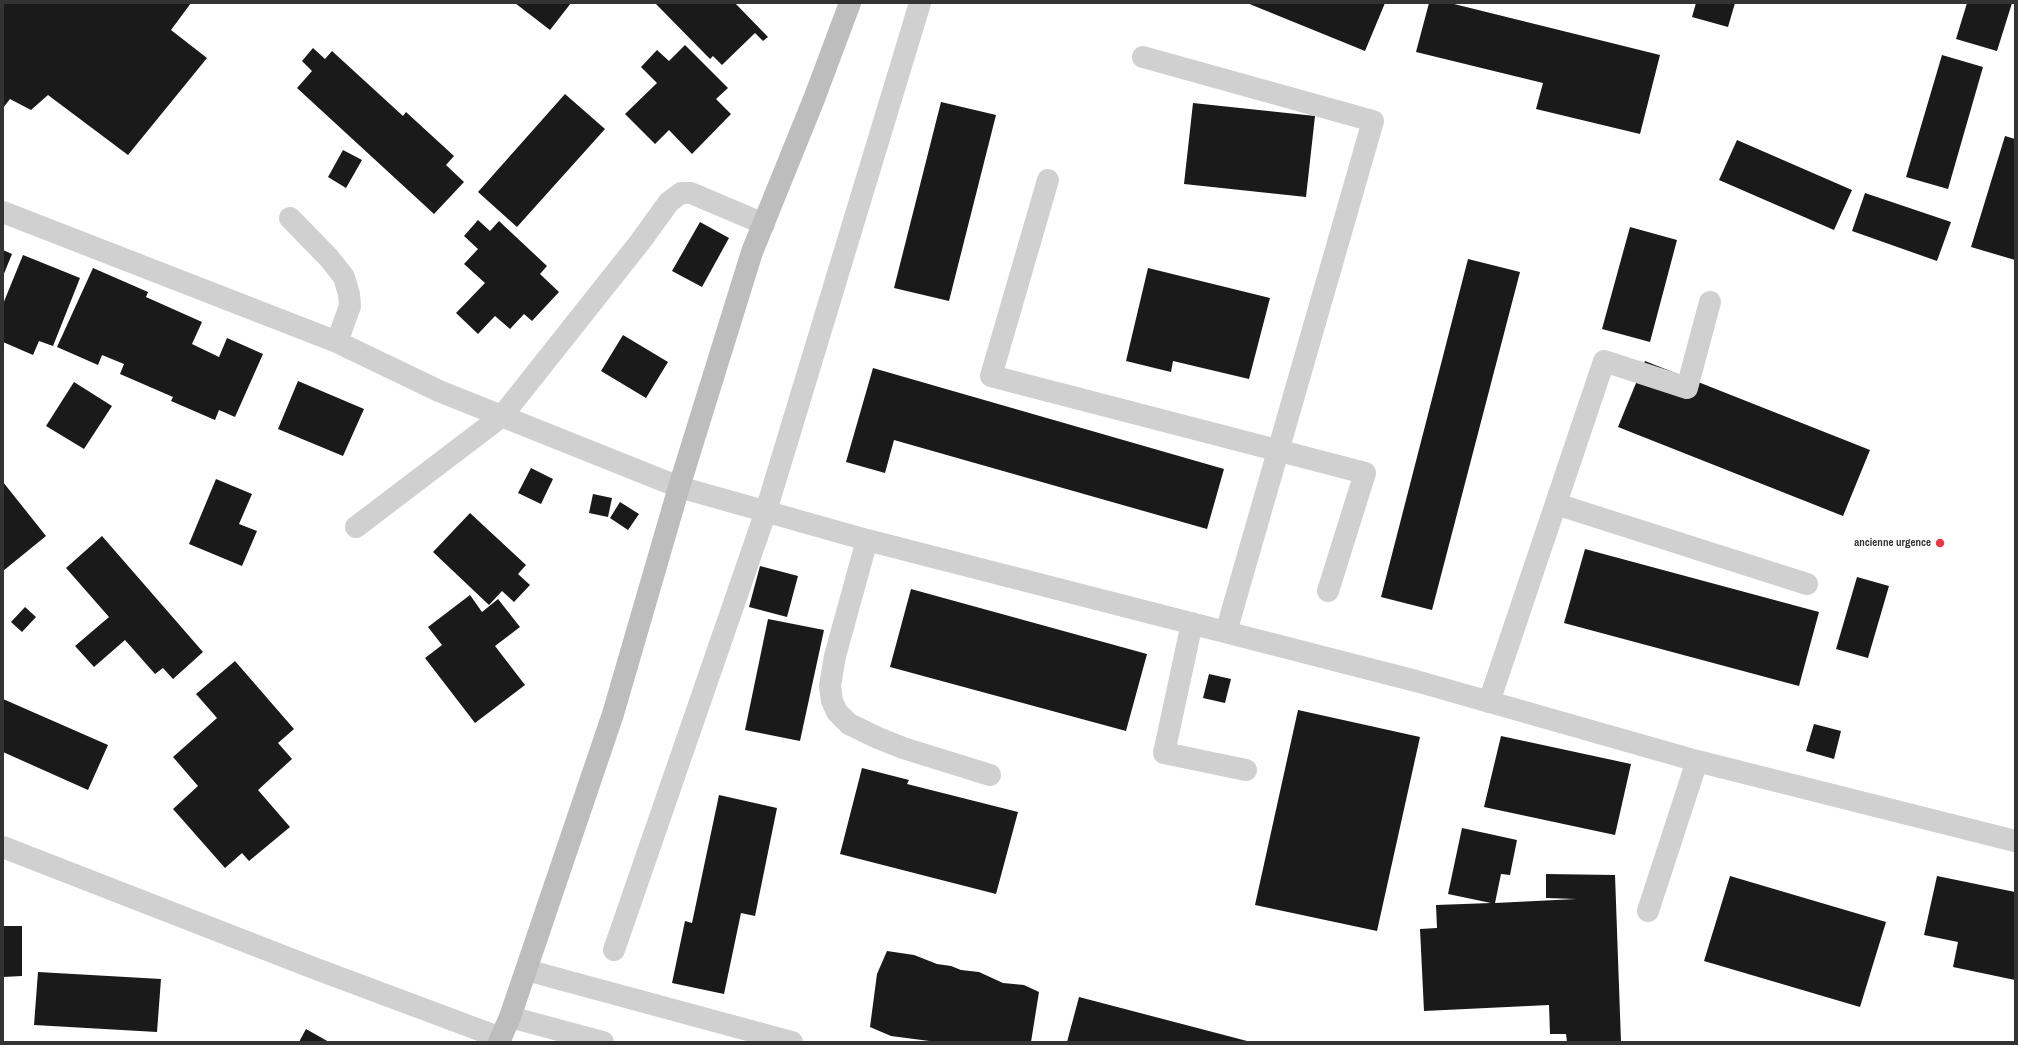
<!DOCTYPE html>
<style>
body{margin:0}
#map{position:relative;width:2018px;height:1045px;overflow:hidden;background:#fff;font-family:"Archivo Narrow",sans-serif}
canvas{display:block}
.frame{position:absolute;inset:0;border:4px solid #333;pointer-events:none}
</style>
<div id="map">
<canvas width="2018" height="1045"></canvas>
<div class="frame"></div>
</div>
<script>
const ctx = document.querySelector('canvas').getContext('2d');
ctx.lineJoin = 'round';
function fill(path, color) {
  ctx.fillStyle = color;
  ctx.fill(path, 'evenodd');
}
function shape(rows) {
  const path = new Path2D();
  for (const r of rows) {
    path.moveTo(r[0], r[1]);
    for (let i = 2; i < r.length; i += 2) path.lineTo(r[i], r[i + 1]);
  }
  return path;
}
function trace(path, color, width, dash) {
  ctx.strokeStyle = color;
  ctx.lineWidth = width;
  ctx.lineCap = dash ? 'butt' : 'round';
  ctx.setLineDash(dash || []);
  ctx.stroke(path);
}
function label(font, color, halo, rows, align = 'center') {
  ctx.font = font + ' "Archivo Narrow",sans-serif';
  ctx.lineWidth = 4;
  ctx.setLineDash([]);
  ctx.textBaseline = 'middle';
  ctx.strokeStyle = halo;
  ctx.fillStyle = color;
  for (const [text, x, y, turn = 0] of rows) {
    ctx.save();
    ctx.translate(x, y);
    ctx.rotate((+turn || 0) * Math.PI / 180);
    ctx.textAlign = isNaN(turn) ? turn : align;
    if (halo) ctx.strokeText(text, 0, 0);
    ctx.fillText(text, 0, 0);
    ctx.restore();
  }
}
fill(shape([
 [3,3,191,3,171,30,207,58,128,155,48,95,31,110,10,99,3,108],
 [515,3,571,3,550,30],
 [655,3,735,3,768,37,763,41,755,33,722,65,713,56,710,59],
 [1247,3,1385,3,1365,51],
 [1429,3,1450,3,1660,55,1640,134,1536,109,1543,83,1416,52],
 [1696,3,1735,3,1728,27,1692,17],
 [1967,3,2012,3,1997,51,1956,39],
 [685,45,728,88,716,99,731,114,692,154,669,130,655,144,625,114,657,83,641,67,657,50,669,61],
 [313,48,325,59,332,51,403,116,406,112,454,156,446,165,464,182,434,214,297,88,312,71,302,61],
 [1942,55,1983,67,1948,189,1906,177],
 [565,94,605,129,517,227,478,192],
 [941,102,996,115,949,301,894,288],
 [1193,103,1315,116,1306,197,1184,184],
 [2005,136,2015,139,2015,260,1971,247],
 [1737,140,1852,190,1834,230,1719,180],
 [343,150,362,160,346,188,328,177],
 [1865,193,1951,222,1937,261,1852,231],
 [478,220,490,231,499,221,547,266,540,274,559,292,532,321,524,314,510,329,495,316,478,334,456,313,485,283,464,264,478,249,464,236],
 [700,222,729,238,702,287,672,271],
 [1630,227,1677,240,1650,342,1602,329],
 [3,250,12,254,3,276],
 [23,255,80,278,53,346,39,341,33,355,3,342,3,304],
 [1468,259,1520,272,1432,610,1381,597],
 [93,268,148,292,146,297,202,322,192,344,219,357,227,338,263,354,235,417,219,410,215,420,171,401,173,397,120,374,124,364,102,355,98,365,57,347],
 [1148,268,1270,298,1249,379,1173,361,1171,372,1126,361],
 [623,335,668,362,646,398,601,371],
 [1645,361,1870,450,1843,516,1618,427],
 [873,368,1224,469,1207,529,894,440,885,473,846,462],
 [298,381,364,409,343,456,278,429],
 [74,382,112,406,84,449,46,426],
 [531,468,553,479,541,504,518,493],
 [216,479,252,494,239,524,257,531,242,566,189,544],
 [3,482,46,536,3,571],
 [593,494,612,498,608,517,589,513],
 [620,502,639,514,628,530,610,518],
 [470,513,526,565,518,574,530,585,514,602,502,591,489,605,433,552],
 [102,536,203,652,173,679,163,668,155,674,125,640,94,667,75,646,109,617,66,568],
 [1585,549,1819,612,1799,686,1564,623],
 [760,566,798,576,787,617,749,607],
 [1857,577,1889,586,1868,658,1836,649],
 [911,589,1147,654,1126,731,890,667],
 [470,595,482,612,498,599,520,627,495,646,525,685,475,723,425,658,442,645,428,627],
 [25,607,36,617,22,632,11,622],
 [768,619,824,630,800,741,745,730],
 [235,661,294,729,278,743,292,759,258,790,290,827,249,861,242,853,225,868,173,809,198,786,173,757,217,718,196,694],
 [1209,674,1231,679,1225,703,1203,698],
 [3,699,108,745,88,790,3,752],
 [1298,710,1420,737,1377,931,1255,905],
 [1814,724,1841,731,1834,759,1806,751],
 [1501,736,1631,764,1615,835,1484,807],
 [862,768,909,780,907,784,1018,812,996,894,840,854],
 [719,795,777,808,755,916,741,913,724,994,672,983,685,921,692,923],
 [1462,828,1517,840,1510,875,1501,874,1495,903,1576,899,1546,898,1546,874,1615,875,1621,1042,1567,1042,1566,1034,1550,1034,1549,1005,1424,1011,1420,929,1437,928,1436,905,1491,903,1448,894],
 [1730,876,1886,922,1860,1007,1704,961],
 [1937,876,2015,892,2015,980,1953,967,1958,942,1924,935],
 [3,926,22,926,22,976,3,977],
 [887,951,914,955,937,964,951,966,961,970,979,972,1003,983,1024,985,1039,992,1031,1042,937,1042,891,1036,870,1027,877,974],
 [38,972,161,979,157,1032,34,1025],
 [1079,997,1247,1041,1247,1042,1067,1042],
 [306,1029,329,1042,299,1042]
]), '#1a1a1a');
trace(shape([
 [1143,57,1373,121,1226,632],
 [1048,180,991,376,1365,473,1328,591],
 [3,212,337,342,439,391,679,487,867,540,1416,681,1697,761,2015,841],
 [290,218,329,258,344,277,349,294,350,306,337,342],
 [1556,504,1807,584],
 [356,527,502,416,640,242,669,202,681,193,691,193,764,224],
 [867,540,835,656,830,686,832,701,837,712,849,724,878,738,903,748,990,775],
 [1192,623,1164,753,1246,770],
 [1489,702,1604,361,1687,388,1710,302],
 [3,847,311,967,501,1038],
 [1648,911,1697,761],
 [614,950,766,511,920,3],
 [526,970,792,1042],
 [510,1017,603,1042]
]), '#d0d0d0', 22);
trace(shape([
 [499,1042,510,1017,613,714,679,487,752,252,814,99,850,3]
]), '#bdbdbd', 22);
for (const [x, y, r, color] of [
 [1940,543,5,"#e63946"]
]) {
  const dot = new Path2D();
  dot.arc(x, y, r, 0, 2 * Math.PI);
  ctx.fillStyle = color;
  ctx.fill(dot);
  trace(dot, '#fff', 1.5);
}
label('bold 11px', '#333', '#fff', [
 ["ancienne urgence",1931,543]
], 'right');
</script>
